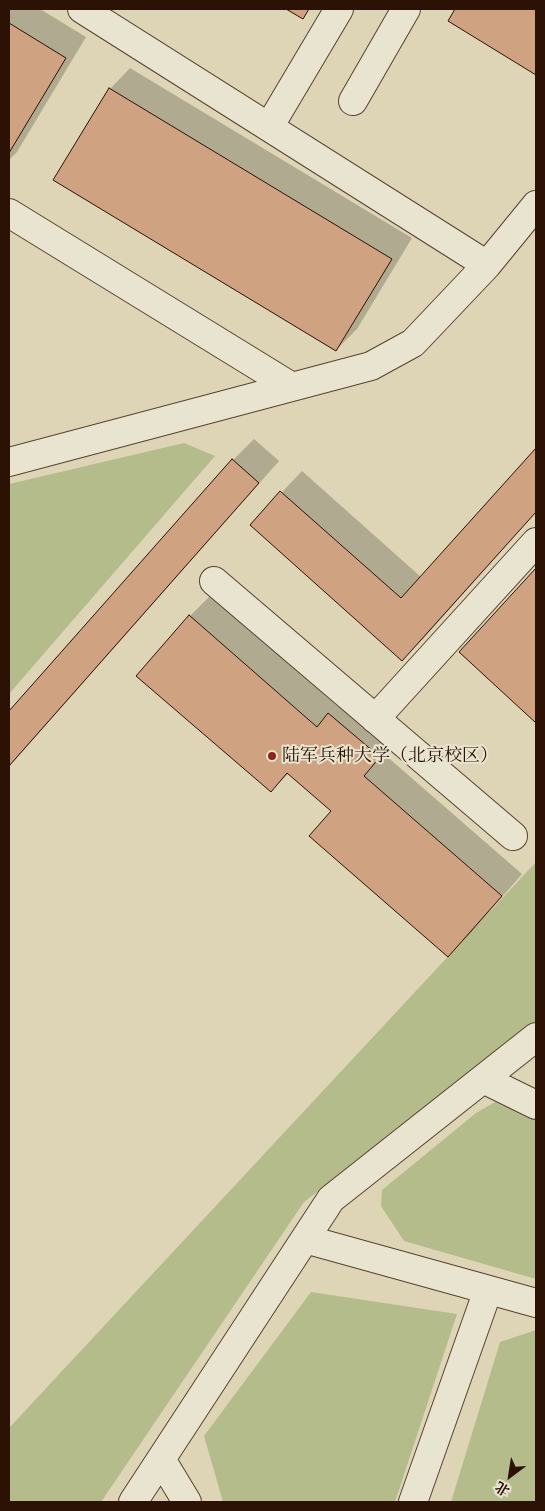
<!DOCTYPE html>
<meta charset="utf-8">
<style>
body{margin:0}
#map{position:relative;width:545px;height:1511px;overflow:hidden;background:#ddd5b6;font-family:"EB Garamond","Noto Serif SC",serif}
canvas{display:block}
.frame{position:absolute;inset:0;border:10px solid #2c1105;pointer-events:none}
.north{position:absolute;left:485px;top:1451px;width:50px;height:50px;-webkit-text-stroke:4px #e9e4d0;paint-order:stroke;rotate:211deg;font-size:14px;font-weight:700;line-height:20px;text-align:center;color:#2c1105}
.north::after{content:'';display:block;margin:auto;width:18px;height:22px;background:#2c1105;clip-path:polygon(50% 0,100% 100%,50% 72%,0 100%)}
</style>
<div id="map">
<canvas width="545" height="1511"></canvas>
<div class="frame"></div>
<div class="north">北</div>
</div>
<script>
const ctx = document.querySelector('canvas').getContext('2d');
ctx.lineJoin = 'round';
function fill(path, color) {
  ctx.fillStyle = color;
  ctx.fill(path, 'evenodd');
}
function shape(rows) {
  const path = new Path2D();
  for (const r of rows) {
    path.moveTo(r[0], r[1]);
    for (let i = 2; i < r.length; i += 2) path.lineTo(r[i], r[i + 1]);
  }
  return path;
}
function trace(path, color, width, dash) {
  ctx.strokeStyle = color;
  ctx.lineWidth = width;
  ctx.lineCap = dash ? 'butt' : 'round';
  ctx.setLineDash(dash || []);
  ctx.stroke(path);
}
function label(font, color, halo, rows, align = 'center') {
  ctx.font = font + ' "EB Garamond","Noto Serif SC",serif';
  ctx.lineWidth = 4;
  ctx.setLineDash([]);
  ctx.textBaseline = 'middle';
  ctx.strokeStyle = halo;
  ctx.fillStyle = color;
  for (const [text, x, y, turn = 0] of rows) {
    ctx.save();
    ctx.translate(x, y);
    ctx.rotate((+turn || 0) * Math.PI / 180);
    ctx.textAlign = isNaN(turn) ? turn : align;
    if (halo) ctx.strokeText(text, 0, 0);
    ctx.fillText(text, 0, 0);
    ctx.restore();
  }
}
fill(shape([
 [184,443,215,456,9,694,9,484],
 [536,862,536,1021,304,1202,101,1502,9,1502,9,1428],
 [495,1102,536,1119,536,1279,404,1241,381,1206,382,1190,476,1113],
 [311,1292,457,1314,395,1502,223,1502,204,1436],
 [536,1330,536,1502,451,1502,500,1342]
]), '#b5bc8b');
fill(shape([
 [9,9,40,9,86,37,17,152,9,160],
 [457,9,536,9,536,73,449,21],
 [130,68,412,238,357,329,336,350,110,89],
 [254,439,279,461,9,767,9,713,233,460],
 [536,450,536,512,423,639,402,660,251,525,302,471,421,577],
 [536,570,536,722,460,652],
 [211,595,337,706,350,693,400,736,384,754,522,874,469,935,448,955,333,811,289,773,271,791,190,616]
]), '#0003');
const building = shape([
 [286,9,309,9,303,19,286,9],
 [455,9,536,9,536,75,448,21,455,9],
 [9,23,66,58,9,153,9,23],
 [109,88,392,259,336,351,53,180,109,88],
 [536,448,536,512,402,661,250,525,280,491,401,598,536,448],
 [232,459,259,483,9,766,9,711,232,459],
 [536,568,536,723,459,652,536,568],
 [189,615,317,727,328,713,380,757,364,776,502,896,448,957,309,836,331,811,287,773,271,792,136,676,189,615]
]);
fill(building, '#cfa282');
trace(building, '#2c1105', 1);
const minor = shape([
 [82,9,487,265],
 [353,101,406,9],
 [269,127,339,9],
 [9,213,292,387],
 [9,462,371,366,413,343,487,265,536,205],
 [214,581,513,836],
 [375,719,536,542],
 [483,1079,536,1105],
 [305,1239,536,1303],
 [161,1459,187,1502],
 [133,1502,331,1199,536,1037],
 [413,1502,488,1290]
]);
trace(minor, '#584231', 30);
trace(minor, '#e9e4d0', 28);
for (const [x, y, r, color] of [
 [272,756,5,"#8f2418"]
]) {
  const dot = new Path2D();
  dot.arc(x, y, r, 0, 2 * Math.PI);
  ctx.fillStyle = color;
  ctx.fill(dot);
  trace(dot, '#e9e4d0', 2);
}
label('18px', '#2c1105', '#e9e4d0', [
 ["陆军兵种大学（北京校区）",282,756]
], 'left');
</script>
